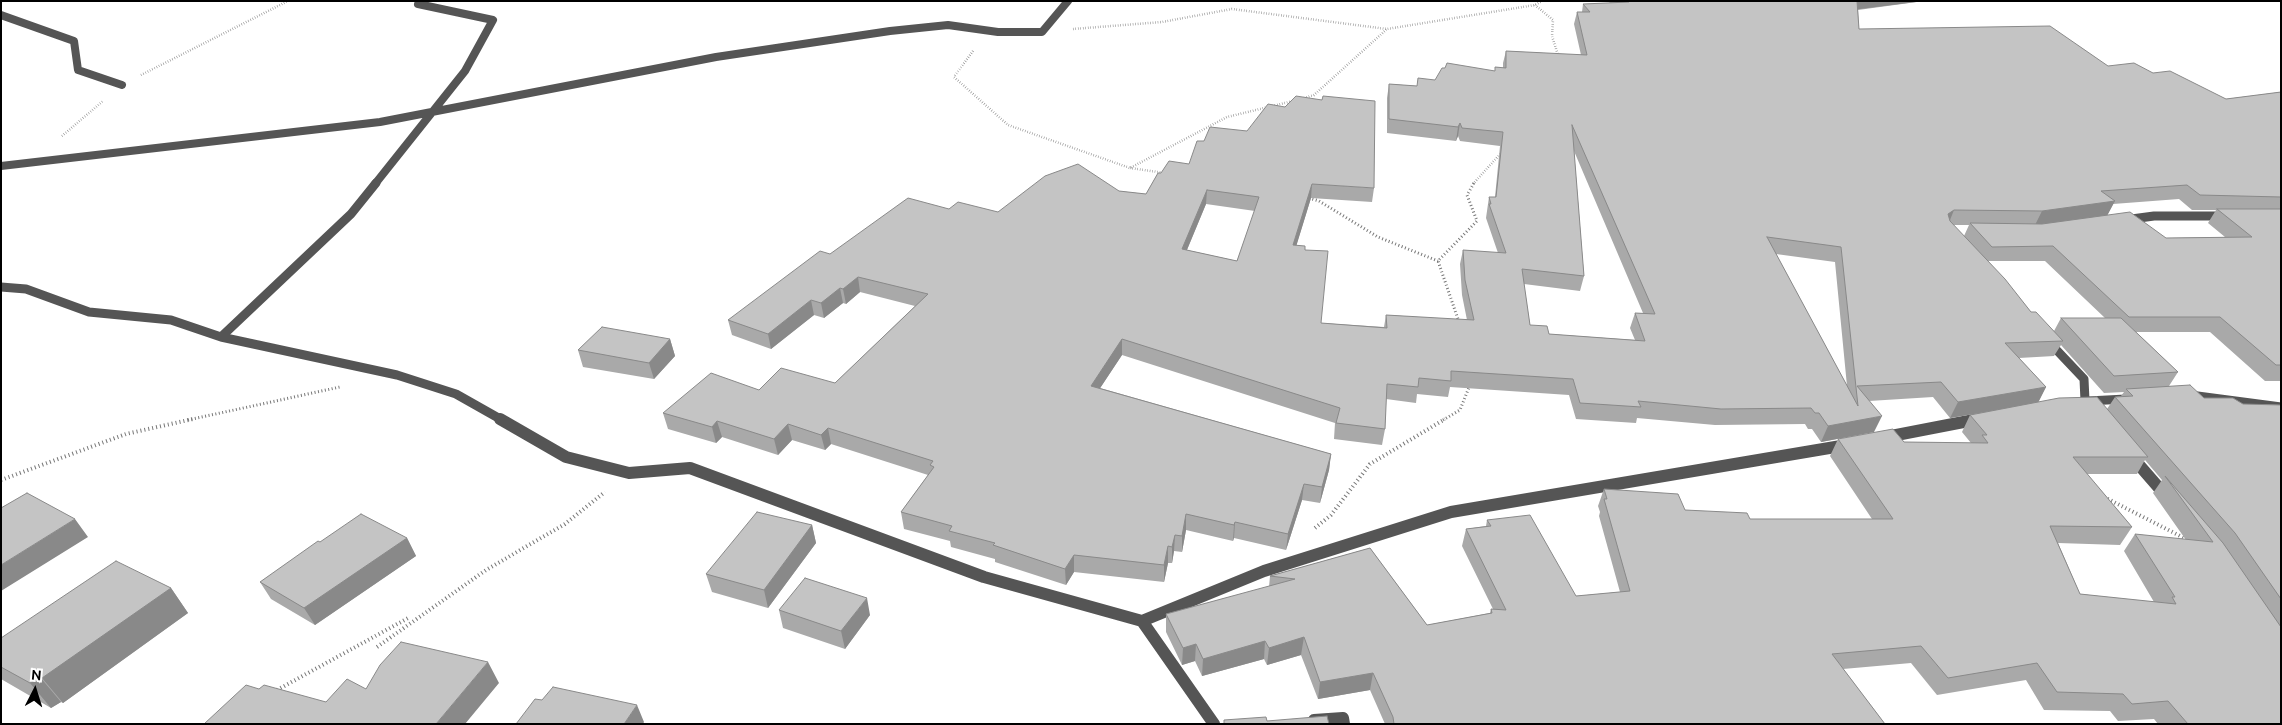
<!DOCTYPE html>
<style>
body{margin:0}
#map{position:relative;width:2282px;height:725px;overflow:hidden;background:#fff;font-family:Ubuntu,sans-serif}
canvas{display:block}
.frame{position:absolute;inset:0;border:2px solid #000;pointer-events:none}
.north{position:absolute;left:10px;top:665px;width:50px;height:50px;-webkit-text-stroke:4px #fff;paint-order:stroke;rotate:5deg;font-size:14px;font-weight:700;line-height:20px;text-align:center;color:#000}
.north::after{content:'';display:block;margin:auto;width:18px;height:22px;background:#000;clip-path:polygon(50% 0,100% 100%,50% 72%,0 100%)}
</style>
<div id="map">
<canvas width="2282" height="725"></canvas>
<div class="frame"></div>
<div class="north">N</div>
</div>
<script>
const ctx = document.querySelector('canvas').getContext('2d');
ctx.lineJoin = 'round';
function shape(rows) {
  const path = new Path2D();
  for (const r of rows) {
    path.moveTo(r[0], r[1]);
    for (let i = 2; i < r.length; i += 2) path.lineTo(r[i], r[i + 1]);
  }
  return path;
}
function trace(path, color, width, dash) {
  ctx.strokeStyle = color;
  ctx.lineWidth = width;
  ctx.lineCap = dash ? 'butt' : 'round';
  ctx.setLineDash(dash || []);
  ctx.stroke(path);
}
function fill(path, color) {
  ctx.fillStyle = color;
  ctx.fill(path, 'evenodd');
}
trace(shape([
 [1535,5,1553,20,1552,36,1558,55],
 [1073,29,1162,22,1232,9,1387,29,1535,5,1542,1],
 [973,51,954,77,1008,125,1130,168,1227,117,1293,101],
 [141,75,288,1],
 [1304,98,1314,95,1387,29],
 [62,136,103,101],
 [1130,168,1165,173],
 [1473,184,1502,152]
]), '#777', 2.5, [0.5, 2]);
trace(shape([
 [1309,198,1319,201,1378,237,1438,261],
 [1459,322,1438,261,1477,221,1467,195,1474,183],
 [188,420,340,387],
 [1443,420,1460,410,1470,385]
]), '#777', 3, [1, 2.5]);
trace(shape([
 [1,480,126,434,193,419],
 [2104,497,2188,540],
 [1315,528,1331,515,1370,464,1445,419],
 [377,647,486,570,565,524,605,492],
 [277,690,410,617]
]), '#777', 4, [1, 3]);
trace(shape([
 [1,15,74,41,78,70,122,85],
 [1,166,380,122,716,57,890,31,948,25,998,32,1042,32,1068,1],
 [375,184,465,71,493,20,418,4,422,1]
]), '#555', 8);
trace(shape([
 [376,183,351,214,221,337,397,375,456,394,502,420],
 [2124,220,2154,216,2225,216],
 [1,287,26,289,89,312,171,320,221,337],
 [2049,342,2084,379,2085,401,2088,405],
 [2190,395,2281,407],
 [2088,401,2126,399],
 [1972,420,1980,419]
]), '#555', 9);
trace(shape([
 [500,419,566,457,629,473,690,468,984,577,1142,621],
 [1886,437,1979,419],
 [2133,458,2166,496],
 [1314,720,1343,718,1344,724],
 [1214,724,1142,621,1264,571,1451,512,1847,445]
]), '#555', 12);
fill(shape([
 [1608,1,1924,1,1858,10,1859,29,2153,73,2226,99,2281,92,2281,381,2265,381,2210,332,2136,332,2178,372,2169,386,2204,398,2243,404,2281,405,2281,724,2158,724,2154,719,2118,721,2110,711,2044,710,2026,680,1937,695,1911,663,1843,669,1885,724,1385,724,1370,690,1318,699,1301,655,1267,665,1264,659,1202,676,1195,661,1182,665,1166,632,1166,614,1269,587,1270,576,1370,548,1427,625,1490,613,1491,609,1493,609,1462,546,1466,529,1486,526,1487,520,1576,596,1620,592,1599,516,1600,512,1598,506,1604,489,1685,510,1750,519,1872,519,1830,456,1838,439,1904,442,1971,443,1962,432,1970,415,1993,411,1950,418,1933,397,1869,401,1874,432,1821,442,1812,429,1808,429,1805,424,1715,425,1637,418,1636,423,1576,419,1569,395,1450,387,1448,397,1417,394,1416,403,1386,399,1385,429,1382,445,1334,439,1335,423,1122,355,1100,388,1331,454,1329,470,1320,503,1302,500,1286,550,1234,538,1233,541,1186,530,1182,552,1174,551,1172,563,1168,563,1164,582,1074,572,1066,585,995,562,995,559,951,547,950,541,904,529,901,512,928,475,831,444,825,450,792,440,778,455,722,437,716,443,668,429,663,413,759,390,835,383,915,306,860,292,846,304,843,303,824,318,814,315,771,349,732,335,728,320,830,254,949,209,998,212,1119,191,1146,194,1158,173,1374,188,1372,202,1311,198,1296,246,1305,250,1321,323,1384,327,1386,315,1467,320,1462,295,1460,264,1463,250,1498,253,1486,218,1489,197,1495,197,1500,146,1460,141,1458,136,1456,141,1387,133,1387,98,1389,84,1417,86,1435,80,1495,71,1495,67,1503,68,1503,63,1506,51,1581,55,1574,24,1577,12,1582,12,1583,4,1610,3],
 [1574,151,1643,313,1635,313,1630,328,1635,340,1549,334,1530,325,1524,284,1580,291,1584,276],
 [2179,199,2192,210,2216,210,2208,223,2225,237,2166,238,2107,215,2113,204],
 [1206,204,1255,211,1237,261,1187,250],
 [1953,225,1969,225,1964,236],
 [1776,254,1835,262,1847,386],
 [1988,261,2045,261,2105,318,2061,318,2054,331,2031,312],
 [2061,345,2104,393,2124,392,2121,396,2115,397,2107,409,2038,402,2046,387,2019,358,2054,356],
 [2145,460,2162,480,2153,493,2186,540,2135,534,2124,551,2154,602,2080,594,2058,543,2120,545,2132,527,2087,474,2137,474],
 [670,339,675,356,654,379,583,367,578,350],
 [812,525,816,543,768,608,712,592,706,574],
 [407,538,416,556,315,625,271,599,260,582,320,542],
 [171,588,188,613,63,703,61,702,51,708,1,679,1,638],
 [779,610,870,615,845,649,783,628]
]), '#a9a9a9');
fill(shape([
 [1856,1,1924,1,1852,10],
 [1460,123,1458,136,1456,141,1458,127],
 [1312,184,1311,198,1292,260,1293,245],
 [1207,190,1206,204,1181,264,1182,249],
 [2115,201,2107,216,2035,225,2042,211],
 [1954,210,1948,225,1948,214],
 [858,277,860,292,846,304,843,289],
 [840,288,843,303,824,318,821,303],
 [811,300,814,315,771,349,768,334],
 [670,339,675,356,654,379,649,363],
 [1122,339,1122,355,1091,402,1091,386],
 [2046,387,2038,403,1950,418,1958,402],
 [1882,416,1874,432,1821,442,1828,426],
 [717,421,722,437,716,443,712,427],
 [788,424,792,440,778,455,774,439],
 [828,428,831,444,825,450,821,435],
 [1331,454,1329,470,1320,503,1322,487],
 [1304,484,1302,500,1286,550,1288,534],
 [1186,514,1186,530,1182,552,1182,536],
 [75,519,88,537,1,591,1,565],
 [1235,522,1234,538,1233,541,1234,525],
 [812,525,816,543,768,608,764,590],
 [1175,535,1174,551,1172,563,1172,547],
 [407,538,416,556,315,625,304,608],
 [1168,546,1168,563,1164,582,1164,565],
 [1074,555,1074,572,1066,585,1065,569],
 [171,588,188,613,63,703,42,678],
 [867,598,870,615,845,649,841,631],
 [1304,637,1301,655,1267,665,1269,648],
 [1265,641,1264,659,1202,676,1203,659],
 [1196,644,1195,661,1182,665,1183,648],
 [488,662,499,683,465,724,436,724],
 [1373,673,1370,690,1318,699,1320,682],
 [40,677,61,702,51,708,30,683],
 [637,705,644,722,643,724,624,724]
]), '#898989');
const building = shape([
 [1628,1,1857,1,1859,29,2050,26,2108,66,2134,63,2153,73,2170,71,2226,99,2281,92,2281,197,2200,195,2187,185,2101,191,2115,201,2042,211,1954,210,1948,214,1950,221,2005,279,2031,312,2036,312,2063,341,2005,343,2046,387,1958,402,1941,382,1857,386,1882,416,1828,426,1819,413,1815,413,1811,408,1721,409,1638,401,1641,407,1580,403,1573,379,1451,371,1451,381,1419,378,1418,387,1387,384,1385,429,1336,423,1340,408,1122,339,1091,386,1331,454,1322,487,1304,484,1288,534,1235,522,1234,525,1186,514,1182,536,1175,535,1172,547,1168,546,1164,565,1074,555,1065,569,993,545,995,543,949,531,952,526,901,512,934,467,930,465,933,461,828,428,821,435,788,424,774,439,717,421,712,427,663,413,711,373,759,390,781,368,835,383,928,294,858,277,843,289,840,288,821,303,811,300,768,334,728,320,820,251,830,254,908,198,949,209,958,202,998,212,1045,176,1078,164,1119,191,1146,194,1158,173,1161,173,1169,161,1189,164,1197,141,1204,141,1210,127,1247,131,1268,104,1285,107,1296,96,1322,100,1323,96,1375,101,1374,188,1312,184,1293,245,1305,246,1305,250,1328,251,1321,323,1387,328,1386,315,1474,320,1465,280,1463,250,1506,253,1489,204,1491,204,1489,197,1496,197,1503,132,1462,128,1460,123,1458,127,1389,119,1389,84,1417,86,1418,78,1435,80,1442,68,1445,68,1447,63,1495,71,1495,67,1506,68,1506,51,1587,55,1577,12,1590,12,1583,4,1629,2,1628,1],
 [1572,125,1655,314,1635,313,1645,341,1549,334,1547,326,1530,325,1522,269,1584,276,1572,125],
 [1207,190,1259,197,1237,261,1182,249,1207,190],
 [1767,237,1841,247,1858,406,1767,237],
 [2217,209,2281,209,2281,365,2276,365,2220,317,2129,317,2053,246,1992,247,1970,223,2042,224,2130,212,2166,238,2252,237,2217,209],
 [2061,318,2121,318,2178,372,2114,376,2061,318],
 [602,327,670,339,649,363,578,350,602,327],
 [2190,385,2204,398,2233,398,2243,404,2281,405,2281,599,2235,533,2115,397,2133,396,2126,389,2190,385],
 [2097,397,2148,457,2073,457,2132,527,2050,526,2080,594,2176,604,2172,597,2175,597,2135,534,2213,542,2165,476,2223,543,2281,627,2281,724,2188,724,2168,701,2132,704,2123,694,2057,692,2037,663,1948,678,1921,646,1832,654,1885,724,1394,724,1393,717,1373,673,1320,682,1304,637,1269,648,1265,641,1203,659,1196,644,1183,648,1166,614,1295,579,1270,576,1370,548,1427,625,1492,613,1491,609,1506,610,1466,529,1491,526,1487,520,1530,515,1576,596,1630,591,1604,499,1607,499,1604,489,1678,494,1685,510,1747,513,1750,519,1893,519,1838,439,1893,429,1904,442,1988,443,1982,435,1987,435,1970,415,2059,398,2097,397],
 [27,493,75,519,1,565,1,508,27,493],
 [757,512,812,525,764,590,706,574,757,512],
 [361,514,407,538,304,608,260,582,318,541,320,542,361,514],
 [116,561,171,588,42,678,40,677,30,683,1,667,1,638,116,561],
 [805,578,867,598,841,631,779,610,805,578],
 [401,642,488,662,436,724,204,724,246,685,259,689,264,685,326,702,347,679,366,689,380,665,401,642],
 [553,687,637,705,624,724,516,724,535,699,542,700,553,687],
 [1327,716,1329,724,1224,724,1224,720,1266,717,1267,721,1327,716]
]);
fill(building, '#c4c4c4');
trace(building, '#898989', 1);
</script>
